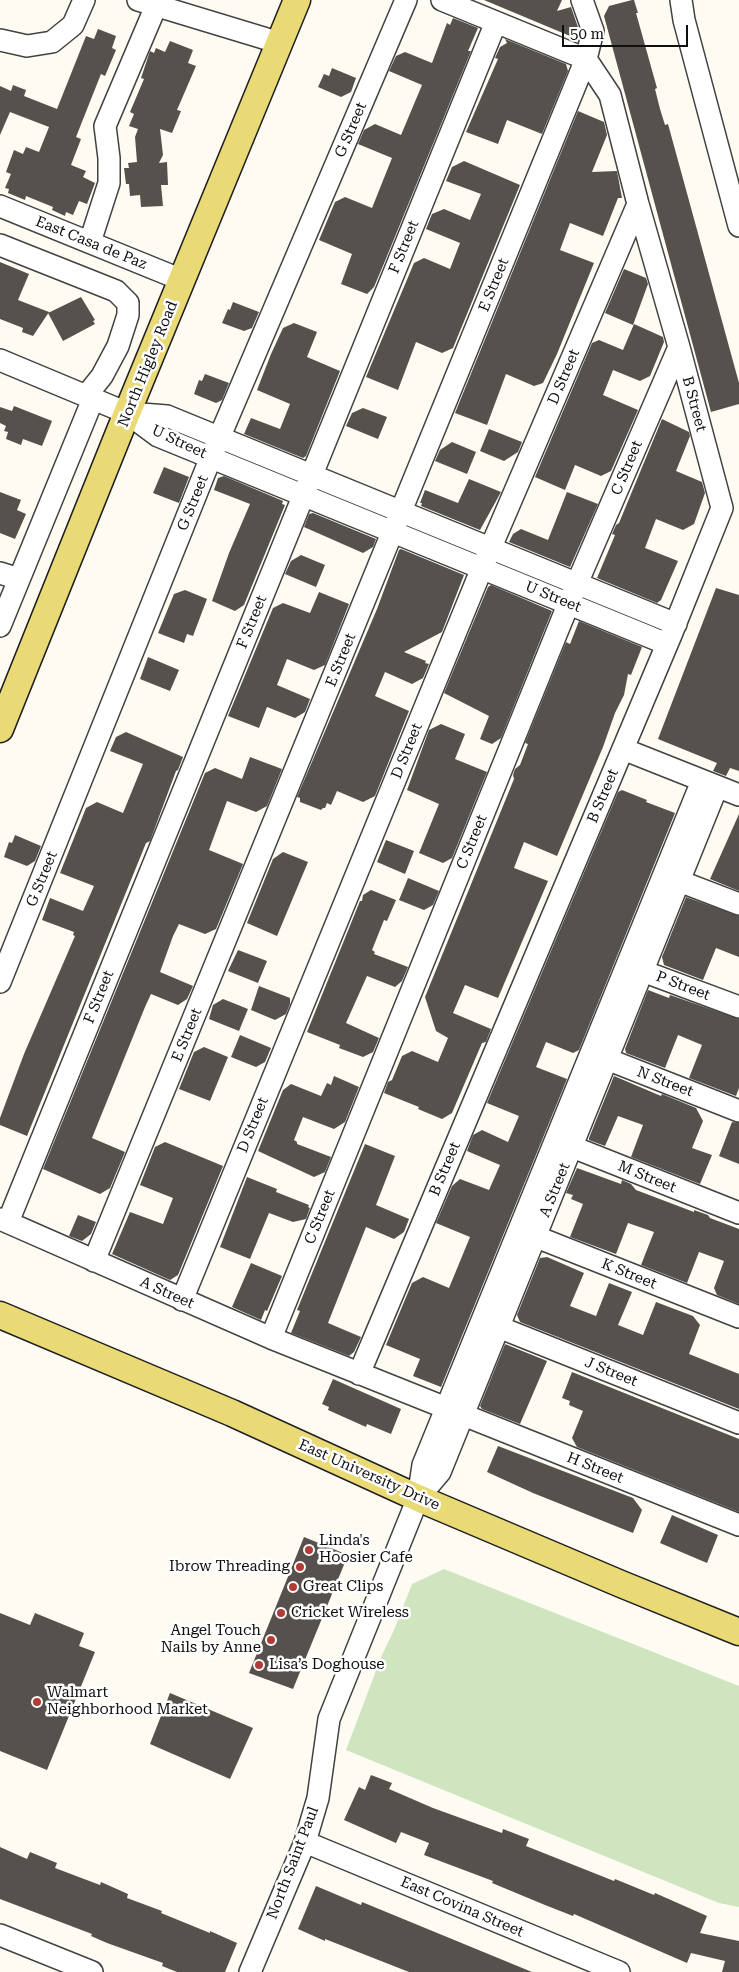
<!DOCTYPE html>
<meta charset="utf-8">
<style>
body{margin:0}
#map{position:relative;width:739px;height:1972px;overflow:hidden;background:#fefcf2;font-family:"Roboto Serif",serif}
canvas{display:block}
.scale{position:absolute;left:562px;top:25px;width:126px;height:22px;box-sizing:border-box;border:2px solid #0f0f0f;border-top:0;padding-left:6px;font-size:15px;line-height:18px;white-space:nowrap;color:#0f0f0f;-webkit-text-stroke:4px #fff;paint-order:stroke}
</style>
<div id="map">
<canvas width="739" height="1972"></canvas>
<div class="scale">50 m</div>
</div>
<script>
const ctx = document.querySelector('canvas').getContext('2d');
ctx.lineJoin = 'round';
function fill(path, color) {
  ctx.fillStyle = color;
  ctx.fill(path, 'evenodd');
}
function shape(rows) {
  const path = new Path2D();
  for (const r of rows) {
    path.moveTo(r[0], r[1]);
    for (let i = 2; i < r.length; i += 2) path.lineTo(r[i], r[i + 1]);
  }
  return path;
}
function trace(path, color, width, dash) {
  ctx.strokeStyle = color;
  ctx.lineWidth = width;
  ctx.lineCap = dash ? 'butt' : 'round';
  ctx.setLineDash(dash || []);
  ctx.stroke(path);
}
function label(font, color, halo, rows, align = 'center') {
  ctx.font = font + ' "Roboto Serif",serif';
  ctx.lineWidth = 5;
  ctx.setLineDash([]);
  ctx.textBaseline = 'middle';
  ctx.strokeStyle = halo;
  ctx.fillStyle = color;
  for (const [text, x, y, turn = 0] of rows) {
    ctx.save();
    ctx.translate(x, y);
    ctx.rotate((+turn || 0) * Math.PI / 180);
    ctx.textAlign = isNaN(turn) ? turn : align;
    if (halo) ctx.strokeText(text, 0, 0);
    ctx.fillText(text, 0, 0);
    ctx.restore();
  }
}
fill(shape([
 [444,1569,739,1686,739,1907,719,1903,346,1750,382,1655,394,1630,412,1584]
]), '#cfe5bf');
fill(shape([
 [484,0,562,0,557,11,571,7,580,33,570,36],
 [632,0,634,0,638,13,636,13,657,88,655,89,660,109,665,125,668,124,739,383,739,404,711,412,604,16,609,6],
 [453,18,478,28,468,51,471,51,385,261,374,287,367,294,341,284,352,254,319,240,335,202,345,197,372,208,392,158,358,144,364,130,375,124,401,135,422,85,389,71,396,56,405,52,432,63,447,23,450,25],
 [98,29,116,36,112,48,116,50,105,76,101,74,76,137,81,139,71,165,86,171,83,177,95,183,87,204,79,201,73,215,66,212,65,216,52,210,53,207,26,196,25,200,8,193,9,189,5,188,11,174,6,172,14,150,23,154,26,147,39,152,49,127,10,112,0,135,0,86,11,91,13,85,26,90,24,96,57,109,86,36,94,39],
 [505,39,566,64,568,71,542,134,507,120,498,144,466,132,498,59,495,58,500,47,507,43],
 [170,41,193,50,188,63,196,66,177,110,181,111,172,133,160,129,163,155,159,163,167,162,168,185,161,185,163,206,141,207,140,195,130,196,129,184,126,184,124,168,129,168,128,163,137,162,135,137,138,129,129,126,134,114,130,112,144,79,141,78,150,51,154,53,156,48,165,52],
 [332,68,356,78,351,92,341,97,318,87,324,74,329,76],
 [578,111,604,122,607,135,592,172,617,171,622,198,618,198,603,236,570,223,560,250,594,263,557,354,543,383,534,386,506,374,487,425,455,413],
 [464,161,520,185,453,348,442,353,416,342,398,390,366,377,414,263,424,258,450,269,460,243,426,229,432,214,444,209,470,220,481,194,446,181,452,167],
 [0,262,29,274,18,300,49,312,33,336,22,332,23,328,0,319],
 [624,269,646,278,648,284,633,325,605,313],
 [81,297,95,320,93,321,95,324,63,341,48,313],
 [233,302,259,312,252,328,244,331,222,323,228,309,230,310],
 [294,323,317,332,307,357,340,371,306,456,303,458,244,434,251,418,280,429,290,404,257,390,271,354,283,328],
 [634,324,663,337,664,342,650,376,640,381,613,370,603,395,638,410,611,471,601,476,575,465,565,490,535,477,592,343,599,340,623,350],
 [205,374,229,383,222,400,216,403,194,394,199,380,202,381],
 [14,406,52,421,42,446,23,439,21,445,6,439,8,432,4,431,6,426,0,423,0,407,12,411],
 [363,408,387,417,378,439,346,426,352,413],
 [662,419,689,432,690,436,676,471,702,482,705,493,694,524,683,530,656,519,645,548,678,561,661,600,657,603,597,578,615,535,612,534,616,525,619,523],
 [489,429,522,442,518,452,504,461,480,451],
 [452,442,476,452,467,474,435,461,440,450],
 [164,467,189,477,179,503,153,493],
 [224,476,283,501,282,504,285,505,244,605,235,611,212,601,229,553,250,504,214,490,218,478],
 [469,479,501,492,480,530,421,506,422,503,420,503,425,490,458,503],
 [0,492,21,500,17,510,26,514,15,539,0,533],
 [567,492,598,504,570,567,509,542,513,534,521,529,548,540],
 [313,513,376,539,373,547,363,553,304,527,309,514],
 [401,549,464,575,442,632,404,652,426,661,425,663,429,664,423,678,412,684,385,672,375,696,409,711,375,796,363,802,337,791,331,805,327,803,325,808,323,808,321,810,300,802,300,798,297,797,377,609,399,550],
 [301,555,325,565,316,587,285,574,291,561],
 [491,585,552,611,501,738,492,744,480,739,489,716,444,693,488,587],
 [716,588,739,595,739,771,730,768,726,776,713,771,717,763,658,739],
 [185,590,207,599,193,636,187,634,184,643,158,633,174,594],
 [319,592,349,604,325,665,314,670,287,659,277,685,310,699,305,712,295,718,267,707,259,728,228,716,273,608,283,603,310,613],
 [579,621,642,647,631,675,628,674,624,695,615,713,603,747,557,856,524,842,514,868,548,881,498,998,465,985,453,1013,491,1029,486,1042,482,1043,452,1113,442,1119,418,1109,419,1107,384,1093,388,1082,392,1080,402,1056,412,1051,438,1062,448,1038,436,1031,425,997,514,779,513,775,515,769,520,765,528,744,525,743,566,642,570,644],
 [148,657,179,670,170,691,140,679],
 [441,724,465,734,455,759,487,772,452,858,443,863,419,853,439,804,407,790,429,730],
 [126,732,183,757,178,770,176,771,150,841,146,843,27,1136,0,1125,0,1118,24,1054,75,936,73,935,74,932,42,920,50,898,83,911,94,886,60,873,86,808,97,802,123,813,143,764,110,751,116,737],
 [250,757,282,769,267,806,256,812,227,801,209,850,243,864,216,929,205,934,179,924,173,936,160,972,193,986,187,999,178,1005,151,994,145,1007,92,1138,125,1152,110,1188,100,1194,43,1169,205,773,215,768,242,779],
 [622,790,647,800,646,802,675,813,579,1050,573,1053,546,1042,536,1067,567,1079,441,1387,413,1376,420,1359,386,1345,412,1283,423,1277,449,1288,470,1237,436,1223,452,1186,460,1179,489,1190,500,1165,467,1151,473,1135,482,1130,508,1142,519,1116,487,1103,618,792],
 [739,814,739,891,710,879],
 [15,835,41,846,35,861,27,866,4,857,9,842,12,843],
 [386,840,414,851,405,874,377,862],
 [283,852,308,862,277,936,247,923,273,859],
 [408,878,439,891,433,905,424,910,399,900],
 [371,890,396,900,387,921,384,920,372,950,375,952,374,954,408,967,402,981,395,987,367,976,346,1023,379,1038,373,1052,363,1057,339,1048,340,1045,307,1032,360,901,362,901,363,895],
 [686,897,739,916,739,957,716,948,703,980,664,965,662,957],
 [238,950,267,961,258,983,228,971],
 [259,986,290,998,290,1004,286,1014,275,1020,251,1010],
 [648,990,669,998,670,995,739,1019,739,1088,736,1096,689,1078,702,1045,678,1035,665,1068,626,1053,625,1049],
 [223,999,248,1009,239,1031,209,1019,213,1005],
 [240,1035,271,1048,265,1062,256,1067,231,1057],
 [204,1047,228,1057,210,1101,179,1089,194,1052],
 [334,1076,359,1087,345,1122,334,1129,303,1117,294,1140,297,1142,297,1144,331,1157,325,1172,314,1177,258,1151,283,1090,291,1084,321,1096,327,1083,331,1085],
 [614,1076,661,1096,662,1094,696,1108,703,1121,692,1148,712,1155,700,1184,631,1157,643,1125,618,1116,605,1146,589,1140,589,1138],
 [732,1122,739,1123,739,1164,719,1156],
 [165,1142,223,1166,178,1275,170,1280,112,1254,130,1212,163,1224,173,1198,140,1185,155,1147],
 [365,1144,395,1156,376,1205,409,1219,404,1232,394,1239,366,1227,328,1323,361,1337,354,1352,349,1356,291,1333,300,1311,297,1310],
 [577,1168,621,1184,622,1180,631,1184,636,1190,694,1212,694,1210,708,1215,710,1218,739,1229,739,1304,717,1295,714,1288,724,1261,699,1252,687,1283,641,1265,654,1232,628,1223,616,1254,570,1237,583,1204,571,1199,573,1195,566,1193],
 [247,1177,277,1189,276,1192,309,1205,308,1207,310,1208,306,1219,293,1222,269,1213,250,1259,220,1247],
 [78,1215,96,1222,91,1234,82,1241,69,1236],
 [547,1257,584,1273,570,1306,596,1316,609,1283,632,1292,618,1325,643,1335,656,1302,693,1316,700,1325,689,1354,739,1374,739,1409,520,1322,517,1315,540,1258],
 [251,1263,282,1276,267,1311,265,1310,261,1320,232,1307],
 [505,1344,547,1361,520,1424,482,1409,480,1406],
 [572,1372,739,1439,739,1512,577,1447,572,1438,583,1411,569,1405,570,1401,562,1398],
 [333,1379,401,1409,391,1434,367,1424,366,1427,328,1410,329,1407,322,1404],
 [498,1446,633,1498,642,1510,633,1533,533,1493,487,1472],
 [672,1515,718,1535,707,1563,660,1543],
 [304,1537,348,1555,293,1689,249,1673],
 [0,1613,30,1625,35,1613,84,1633,79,1646,95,1652,47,1770,0,1751],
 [170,1693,253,1728,230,1779,150,1744],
 [371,1775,392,1783,389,1789,433,1808,502,1833,503,1829,529,1839,526,1846,614,1881,615,1879,654,1895,655,1893,707,1916,700,1933,739,1941,739,1972,722,1972,725,1961,691,1953,687,1963,574,1914,573,1916,545,1905,492,1883,493,1881,424,1855,429,1843,401,1832,396,1843,344,1820,359,1787,365,1790],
 [0,1847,27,1859,30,1852,57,1863,55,1868,100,1885,101,1882,128,1894,127,1898,162,1911,161,1913,210,1933,210,1931,237,1943,225,1972,177,1972,162,1966,163,1963,107,1943,91,1936,92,1934,0,1899],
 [316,1886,361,1905,362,1902,532,1972,409,1972,325,1939,325,1941,298,1929]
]), '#56514c');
const minor = shape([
 [138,0,280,43],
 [681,0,684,20,739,226],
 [0,40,27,46,52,42,73,25,84,0],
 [0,206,182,280],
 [90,242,109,183,109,158,105,126,156,6],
 [0,245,116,291,128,303,128,315,118,346,102,376,86,396],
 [0,360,127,413,158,436,667,644],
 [128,413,167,416,676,624],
 [0,573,19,579],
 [0,626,93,399],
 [623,749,739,795],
 [666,876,739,904],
 [629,966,739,1007],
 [0,982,211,457,406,0],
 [594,1054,739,1111],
 [560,1142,739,1213],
 [0,1219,271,1338,739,1525],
 [8,1222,496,22],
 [524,1232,739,1317],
 [94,1261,586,59,593,31,582,0],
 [182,1300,482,568,638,204],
 [486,1322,739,1423],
 [271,1338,572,595,679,347],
 [359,1374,671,635,722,508,679,347,638,204,610,95,586,59,442,0],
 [418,1498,440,1472,717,787],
 [305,1842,619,1972],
 [0,1935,92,1972],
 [250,1972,305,1842,318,1798,329,1719,418,1498,423,1465,702,781]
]);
const major = shape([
 [0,729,127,413,297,0],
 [0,1315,232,1413,418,1498,621,1584,739,1632]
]);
trace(minor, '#424242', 24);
trace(major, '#202020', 29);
trace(minor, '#fff', 21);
trace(major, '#eada76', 26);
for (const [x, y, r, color] of [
 [309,1550,5,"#b13b35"],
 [300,1567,5,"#b13b35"],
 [293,1587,5,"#b13b35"],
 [281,1613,5,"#b13b35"],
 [271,1640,5,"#b13b35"],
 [259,1665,5,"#b13b35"],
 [37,1702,5,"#b13b35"]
]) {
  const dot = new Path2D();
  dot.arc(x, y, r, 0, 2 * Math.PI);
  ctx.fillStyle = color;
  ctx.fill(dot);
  trace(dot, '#fff', 2);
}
label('15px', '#0f0f0f', '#fff', [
 ["G Street",351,130,-67],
 ["East Casa de Paz",91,243,22],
 ["F Street",404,247,-68],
 ["E Street",494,285,-68],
 ["North Higley Road",148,364,-68],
 ["D Street",564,377,-67],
 ["B Street",694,404,75],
 ["U Street",179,442,25],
 ["C Street",627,468,-67],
 ["G Street",193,503,-68],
 ["U Street",553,597,22],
 ["F Street",252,622,-68],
 ["E Street",341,660,-68],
 ["D Street",407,751,-68],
 ["B Street",603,796,-67],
 ["C Street",472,842,-68],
 ["G Street",42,879,-68],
 ["P Street",683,986,21],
 ["F Street",99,997,-68],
 ["E Street",187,1035,-68],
 ["N Street",665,1082,21],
 ["D Street",253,1125,-68],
 ["B Street",445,1169,-67],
 ["M Street",647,1177,22],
 ["A Street",555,1190,-68],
 ["C Street",320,1217,-68],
 ["K Street",629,1274,22],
 ["A Street",167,1293,24],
 ["J Street",611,1372,22],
 ["H Street",595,1468,22],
 ["East University Drive",369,1475,24],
 ["North Saint Paul",293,1863,-69],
 ["East Covina Street",462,1907,23]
]);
label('15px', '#0f0f0f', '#fff', [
 ["Linda's",319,1541],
 ["Hoosier Cafe",319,1558],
 ["Ibrow Threading",290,1567,"right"],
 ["Great Clips",303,1587],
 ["Cricket Wireless",291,1613],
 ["Angel Touch",261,1631,"right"],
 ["Nails by Anne",261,1648,"right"],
 ["Lisa’s Doghouse",269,1665],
 ["Walmart",47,1693],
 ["Neighborhood Market",47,1710]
], 'left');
</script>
